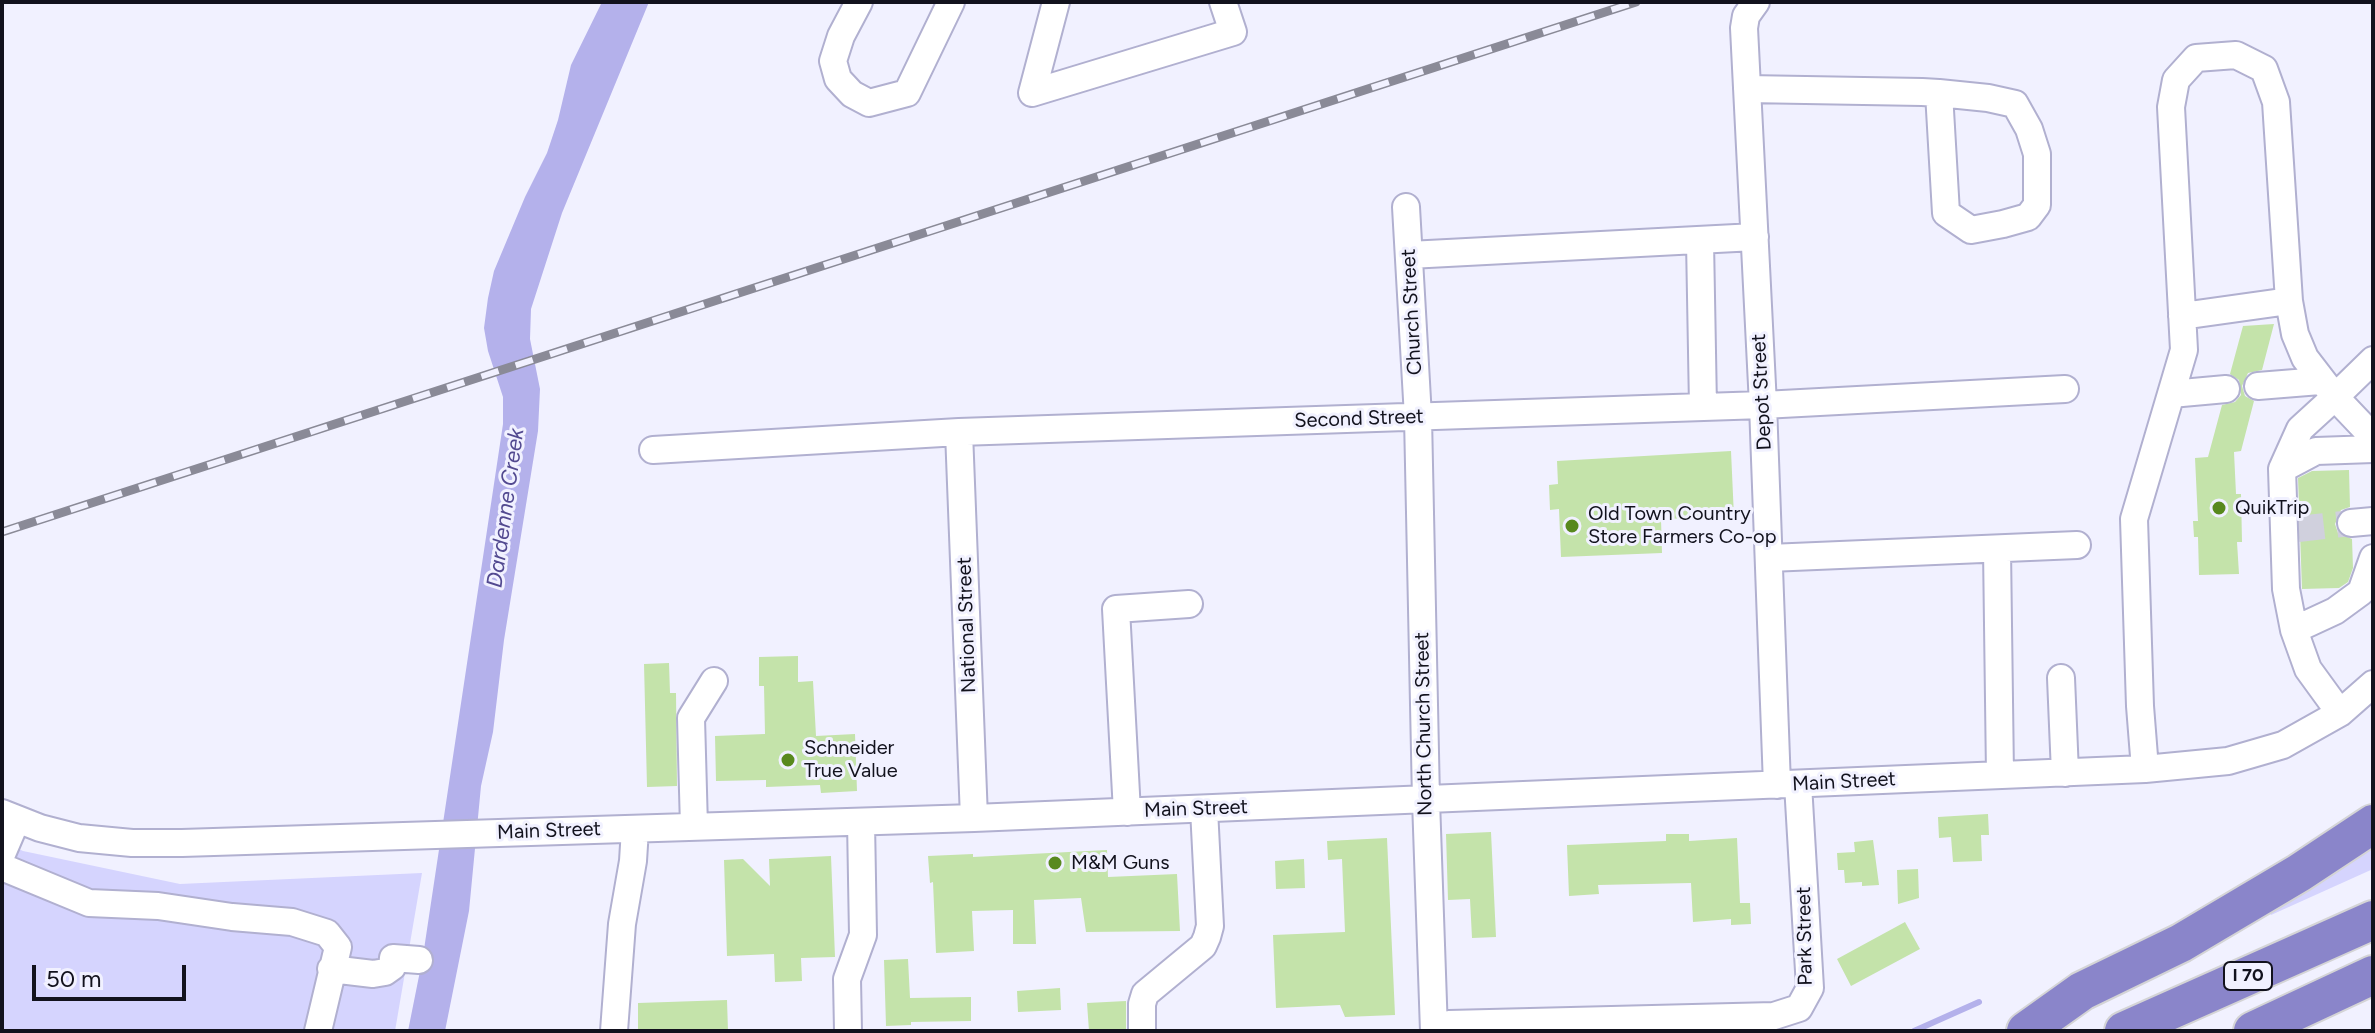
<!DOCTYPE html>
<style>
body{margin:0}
#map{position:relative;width:2375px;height:1033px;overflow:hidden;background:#f1f1ff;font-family:Figtree,sans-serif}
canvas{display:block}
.frame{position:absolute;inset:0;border:4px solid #12121d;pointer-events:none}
.scale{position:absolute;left:32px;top:965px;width:154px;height:36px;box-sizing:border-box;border:4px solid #12121d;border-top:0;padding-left:10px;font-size:24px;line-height:28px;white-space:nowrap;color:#12121d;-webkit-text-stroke:6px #f1f1ff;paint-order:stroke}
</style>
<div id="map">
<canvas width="2375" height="1033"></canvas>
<div class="frame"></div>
<div class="scale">50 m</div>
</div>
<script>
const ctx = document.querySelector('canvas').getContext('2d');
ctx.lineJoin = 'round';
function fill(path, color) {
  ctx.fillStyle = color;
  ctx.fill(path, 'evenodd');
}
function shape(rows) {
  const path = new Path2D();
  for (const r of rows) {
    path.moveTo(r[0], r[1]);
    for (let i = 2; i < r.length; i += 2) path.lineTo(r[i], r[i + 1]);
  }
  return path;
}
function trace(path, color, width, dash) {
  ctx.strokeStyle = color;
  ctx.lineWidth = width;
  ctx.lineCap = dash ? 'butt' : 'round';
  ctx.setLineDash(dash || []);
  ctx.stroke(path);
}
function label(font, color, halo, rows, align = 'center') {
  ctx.font = font + ' Figtree,sans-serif';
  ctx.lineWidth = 6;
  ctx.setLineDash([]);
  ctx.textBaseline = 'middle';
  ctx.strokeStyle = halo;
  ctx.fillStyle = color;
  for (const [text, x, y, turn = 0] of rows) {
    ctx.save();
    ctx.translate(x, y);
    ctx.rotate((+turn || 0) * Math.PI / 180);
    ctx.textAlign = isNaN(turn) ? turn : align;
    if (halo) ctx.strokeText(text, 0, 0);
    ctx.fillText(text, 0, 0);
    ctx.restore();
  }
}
fill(shape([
 [2,841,23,851,180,884,422,873,395,1031,2,1031],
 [2373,842,2373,869,2271,915,2268,911]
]), '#d5d4fe');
fill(shape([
 [602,2,649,2,562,213,531,309,530,339,540,389,538,431,504,640,493,732,481,786,469,911,445,1031,408,1031,423,956,503,424,503,397,488,351,484,328,488,298,494,271,525,197,547,153,558,120,571,65]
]), '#b4b1eb');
trace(shape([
 [1914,1031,1979,1002]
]), '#b4b1eb', 6);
fill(shape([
 [2274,324,2262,370,2248,373,2242,386,2245,396,2254,401,2241,451,2234,452,2236,494,2241,494,2242,542,2237,542,2239,574,2199,575,2198,537,2194,537,2193,521,2198,521,2195,458,2208,457,2222,405,2235,402,2241,395,2239,380,2230,374,2243,326],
 [1731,451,1734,517,1661,519,1662,553,1561,557,1559,509,1550,510,1549,485,1558,484,1557,461],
 [2349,470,2350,507,2341,510,2335,524,2338,533,2352,539,2353,568,2348,582,2339,588,2302,589,2298,478,2312,471],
 [798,656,798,682,813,681,816,736,855,734,857,791,821,793,820,785,766,787,766,780,716,781,715,736,765,734,764,686,759,686,759,657],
 [669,663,670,693,676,693,677,786,647,787,644,664],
 [1988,814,1989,835,1981,835,1982,861,1953,862,1951,837,1939,838,1938,817],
 [1491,832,1496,937,1472,938,1470,899,1448,900,1446,834],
 [1666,834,1689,834,1689,841,1737,838,1740,903,1750,903,1751,924,1731,925,1731,919,1693,922,1691,883,1598,885,1599,894,1569,896,1567,845,1666,841],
 [1387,838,1395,1015,1345,1017,1340,1005,1276,1008,1273,935,1345,932,1342,859,1328,860,1327,841],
 [1873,840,1879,885,1862,886,1862,882,1845,883,1844,870,1838,870,1837,853,1855,852,1854,842],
 [1107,850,1108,877,1177,874,1180,931,1086,932,1081,898,1034,900,1036,944,1013,944,1013,910,972,911,974,951,936,953,933,882,930,883,928,856,973,854,973,857],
 [831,856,835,957,801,958,802,981,775,982,774,954,727,956,724,860,743,859,770,886,769,859],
 [1304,859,1305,888,1276,889,1275,861],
 [1918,869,1919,898,1898,904,1897,870],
 [1905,922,1920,949,1851,986,1837,959],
 [908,959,910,998,971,997,971,1021,911,1022,911,1025,886,1026,884,960],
 [1060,988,1061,1010,1018,1012,1017,991],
 [727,1000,728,1031,638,1031,638,1003],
 [1126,1001,1126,1031,1089,1031,1087,1003]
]), '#c4e3aa');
trace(shape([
 [2298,529,2351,523]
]), '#d0d0dd', 26, [26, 13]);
const minor = shape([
 [859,2,841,36,833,61,838,79,852,94,869,103,907,93,951,2],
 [1056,2,1032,93,1233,32,1223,2],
 [1756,2,1746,16,1744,28,1763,405,1777,785],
 [1747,89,1922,92,1939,93,1988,98,2015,104,2029,129,2037,154,2037,205,2028,217,2003,224,1971,230,1946,213,1939,93],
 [1406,207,1418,417,1426,800,1434,1031],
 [1700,241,1703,407],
 [1409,255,1755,237],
 [2182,316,2289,301],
 [2373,360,2335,397,2373,437],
 [2258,386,2320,381],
 [2171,394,2226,389],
 [959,432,974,818],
 [653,450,959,432,1763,405,2065,389],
 [2282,469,2316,451,2373,449],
 [2351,523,2373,521],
 [1997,549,2000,775],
 [1769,558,2077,545],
 [2294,630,2335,611,2361,592,2373,558],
 [2061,678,2065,773],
 [2145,769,2140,706,2134,519,2184,350,2171,107,2176,80,2196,58,2236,55,2264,69,2276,102,2289,301,2295,334,2305,358,2335,397,2300,429,2282,469,2286,589,2294,630,2308,669,2340,713],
 [1127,812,1116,609,1189,604],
 [2,813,40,828,79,838,132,843,182,843,974,818,2145,769,2228,761,2283,745,2340,713,2373,684],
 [694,827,691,718,714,681],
 [2,854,17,819],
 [2,867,89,903,158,906,232,917,292,922,327,933,338,947,318,1031],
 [331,969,373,974,385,972,392,967,393,958,419,960],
 [614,1031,622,924,633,861,635,829],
 [848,1031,847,979,863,935,861,822],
 [1142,1031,1142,1004,1145,994,1203,946,1207,937,1210,926,1204,809],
 [1435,1031,1449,1024,1774,1016,1799,1008,1810,988,1798,784]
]);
const highway = shape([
 [2026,1031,2082,991,2181,943,2299,873,2373,824],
 [2124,1031,2373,920],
 [2253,1031,2373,975]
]);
trace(minor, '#b1b0d0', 30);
trace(highway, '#d4d4d6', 42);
trace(minor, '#fff', 26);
trace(highway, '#8a85ca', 38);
const rail = shape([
 [2,532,1636,2]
]);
trace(rail, '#8a8a97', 9);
trace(rail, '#f1f1ff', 6, [18]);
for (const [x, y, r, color] of [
 [2219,508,8,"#58891e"],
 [1572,526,8,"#58891e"],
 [788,760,8,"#58891e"],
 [1055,863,8,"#58891e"]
]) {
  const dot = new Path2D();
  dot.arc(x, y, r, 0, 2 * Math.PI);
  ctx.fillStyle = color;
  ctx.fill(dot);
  trace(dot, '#f1f1ff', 3);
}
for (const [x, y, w] of [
 [2248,976,48]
]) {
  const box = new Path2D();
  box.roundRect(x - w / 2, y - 14, w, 28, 6);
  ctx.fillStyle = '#f1f1ff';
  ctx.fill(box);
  trace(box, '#12121d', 2);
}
label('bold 18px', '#12121d', null, [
 ["I 70",2248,976]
]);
label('20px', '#12121d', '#f1f1ff', [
 ["Church Street",1412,312,-93],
 ["Depot Street",1762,392,-93],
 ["Second Street",1359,419,-2],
 ["National Street",967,625,-92],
 ["North Church Street",1424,724,-91],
 ["Main Street",1844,782,-3],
 ["Main Street",1196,809,-2],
 ["Main Street",549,831,-2],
 ["Park Street",1805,936,-91]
]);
label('20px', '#12121d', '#f1f1ff', [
 ["QuikTrip",2235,508],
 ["Old Town Country",1588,514],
 ["Store Farmers Co-op",1588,537],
 ["Schneider",804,748],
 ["True Value",804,771],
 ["M&M Guns",1071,863]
], 'left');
label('italic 22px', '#524990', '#f1f1ff', [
 ["Dardenne Creek",506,508,-82]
]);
</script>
